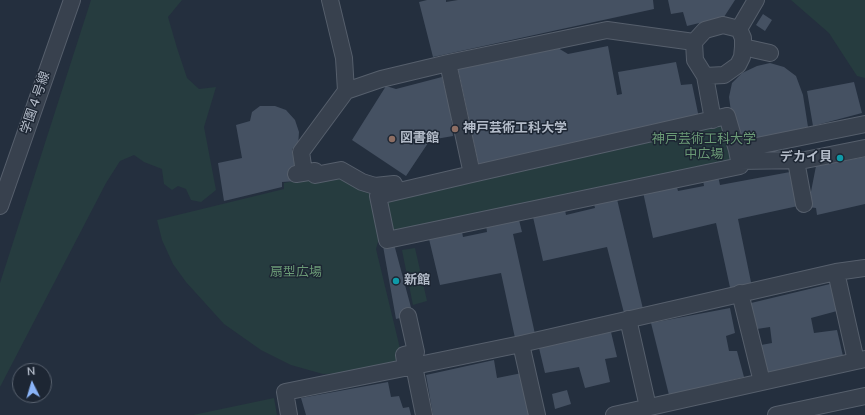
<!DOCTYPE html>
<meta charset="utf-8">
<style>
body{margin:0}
#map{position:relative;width:865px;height:415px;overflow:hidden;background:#242f3e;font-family:"Nunito Sans",sans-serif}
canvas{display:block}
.north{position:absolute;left:12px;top:363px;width:40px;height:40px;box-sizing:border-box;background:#1d2633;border:1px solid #59626f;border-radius:50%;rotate:355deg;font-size:11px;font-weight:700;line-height:16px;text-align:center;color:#b4bcc9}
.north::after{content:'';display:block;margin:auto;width:14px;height:18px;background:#8ab4f8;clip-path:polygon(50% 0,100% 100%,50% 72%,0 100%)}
</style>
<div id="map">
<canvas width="865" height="415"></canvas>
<div class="north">N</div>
</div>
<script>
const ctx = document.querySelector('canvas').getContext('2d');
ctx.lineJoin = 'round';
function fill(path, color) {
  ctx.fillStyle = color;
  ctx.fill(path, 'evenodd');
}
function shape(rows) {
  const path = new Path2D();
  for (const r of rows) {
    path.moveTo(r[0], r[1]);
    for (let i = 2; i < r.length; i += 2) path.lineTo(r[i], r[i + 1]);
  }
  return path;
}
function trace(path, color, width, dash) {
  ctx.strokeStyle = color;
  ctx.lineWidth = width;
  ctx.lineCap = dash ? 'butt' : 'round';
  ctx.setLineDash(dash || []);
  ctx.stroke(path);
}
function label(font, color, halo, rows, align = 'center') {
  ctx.font = font + ' "Nunito Sans","Noto Sans JP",sans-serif';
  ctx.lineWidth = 3;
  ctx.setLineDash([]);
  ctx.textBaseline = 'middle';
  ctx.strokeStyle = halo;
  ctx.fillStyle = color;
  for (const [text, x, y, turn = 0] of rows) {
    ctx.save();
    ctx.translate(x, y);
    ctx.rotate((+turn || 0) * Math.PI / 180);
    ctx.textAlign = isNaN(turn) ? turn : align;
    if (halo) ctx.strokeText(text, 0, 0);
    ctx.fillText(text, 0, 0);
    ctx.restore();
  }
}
fill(shape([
 [91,0,182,0,168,17,177,48,187,78,199,89,216,87,204,127,216,190,201,202,191,200,186,189,178,186,172,190,164,184,162,169,144,162,134,155,120,161,106,183,0,387,0,283],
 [791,0,865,0,865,78,857,76,829,33],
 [727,116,740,166,387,240,378,196],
 [341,172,373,191,379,238,376,249,404,365,350,373,323,374,291,365,261,350,224,324,186,282,173,264,162,240,157,220,284,189,284,183],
 [415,248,427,301,413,305,402,250],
 [274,398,277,415,193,415]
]), '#263c3f');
fill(shape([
 [427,0,446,0,446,2,458,0,653,0,654,9,433,57,419,2],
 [668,0,735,0,724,17,687,26,683,12,671,14],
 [763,14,772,20,765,31,756,25],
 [608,46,617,95,622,94,618,72,676,62,681,85,692,84,699,118,479,166,458,68,558,48,568,54],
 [770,63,784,67,796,76,803,95,808,127,740,143,731,112,729,97,732,83,742,73,757,66],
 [442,77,450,107,453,136,430,140,406,176,352,140,386,86,396,89],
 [854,82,862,113,813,126,807,91],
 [260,106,275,106,286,110,295,120,299,132,298,146,292,149,297,181,282,182,282,187,224,201,218,163,242,158,236,125,250,121,252,112],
 [865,157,865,204,817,215,816,208,808,207,816,166],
 [790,172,798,206,738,219,752,287,731,292,716,223,653,238,643,192,676,184,678,191,704,186,703,180,718,176,720,185],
 [617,199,643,309,624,313,607,247,543,261,533,217,565,210,566,215,595,208,594,204],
 [519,220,522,232,513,234,535,334,515,338,501,273,440,285,429,239,462,232,463,237,487,232,486,225],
 [394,244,413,315,396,319,383,246],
 [830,284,837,311,811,318,814,333,837,330,843,356,767,374,761,345,772,343,770,327,757,329,751,303],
 [730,308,735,333,726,336,729,351,737,351,744,377,669,395,651,323],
 [611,332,617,357,605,359,610,382,585,388,579,367,545,373,539,348],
 [494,360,497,378,522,373,533,415,433,415,426,375],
 [388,382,391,397,399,396,403,408,409,407,411,415,306,415,301,398],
 [567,390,571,404,555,409,552,394]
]), '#455162');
const minor = shape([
 [330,0,344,58,346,91,381,79,448,63,607,30,694,42],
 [723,25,739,29,743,38,743,47,742,57,738,65,724,75,705,76,695,60,694,42,705,30,723,25],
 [739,29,756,0],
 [743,47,770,53],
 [448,63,472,174],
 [705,76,713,120],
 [727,116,737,150,740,166,387,240,378,196,472,174,727,116],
 [737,150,865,124],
 [739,161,805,160,865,148],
 [796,161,804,204],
 [304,172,301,152,346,91],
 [296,174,315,171,315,175,341,170,362,182,375,186,394,184,395,186],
 [0,206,72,0],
 [836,272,856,361,865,359],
 [740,293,762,382,856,361],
 [628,319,648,407],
 [521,344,537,415],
 [406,368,404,355,416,352,408,316],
 [289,415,285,392,414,366],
 [424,415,414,366,521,344,836,272,865,268],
 [614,415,762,382],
 [776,415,865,396]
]);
trace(minor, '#565f6c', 18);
trace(minor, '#38414e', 16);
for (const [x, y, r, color] of [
 [455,129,4,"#8d6e63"],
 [392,139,4,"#8d6e63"],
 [840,158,4,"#0f9aa8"],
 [396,281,4,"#0f9aa8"]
]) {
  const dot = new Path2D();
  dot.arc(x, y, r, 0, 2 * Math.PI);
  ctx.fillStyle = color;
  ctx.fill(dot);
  trace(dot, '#1d2633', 1.5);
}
label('13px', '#b4bcc9', '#1d2633', [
 ["学園４号線",36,103,-71]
]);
label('bold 13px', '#b4bcc9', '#1d2633', [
 ["神戸芸術工科大学",463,129],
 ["図書館",400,139],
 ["デカイ貝",832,158,"right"],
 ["新館",404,281]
], 'left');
label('13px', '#6b9a76', '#1d2633', [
 ["神戸芸術工科大学",704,140],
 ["中広場",704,155],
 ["扇型広場",296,273]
]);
</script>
